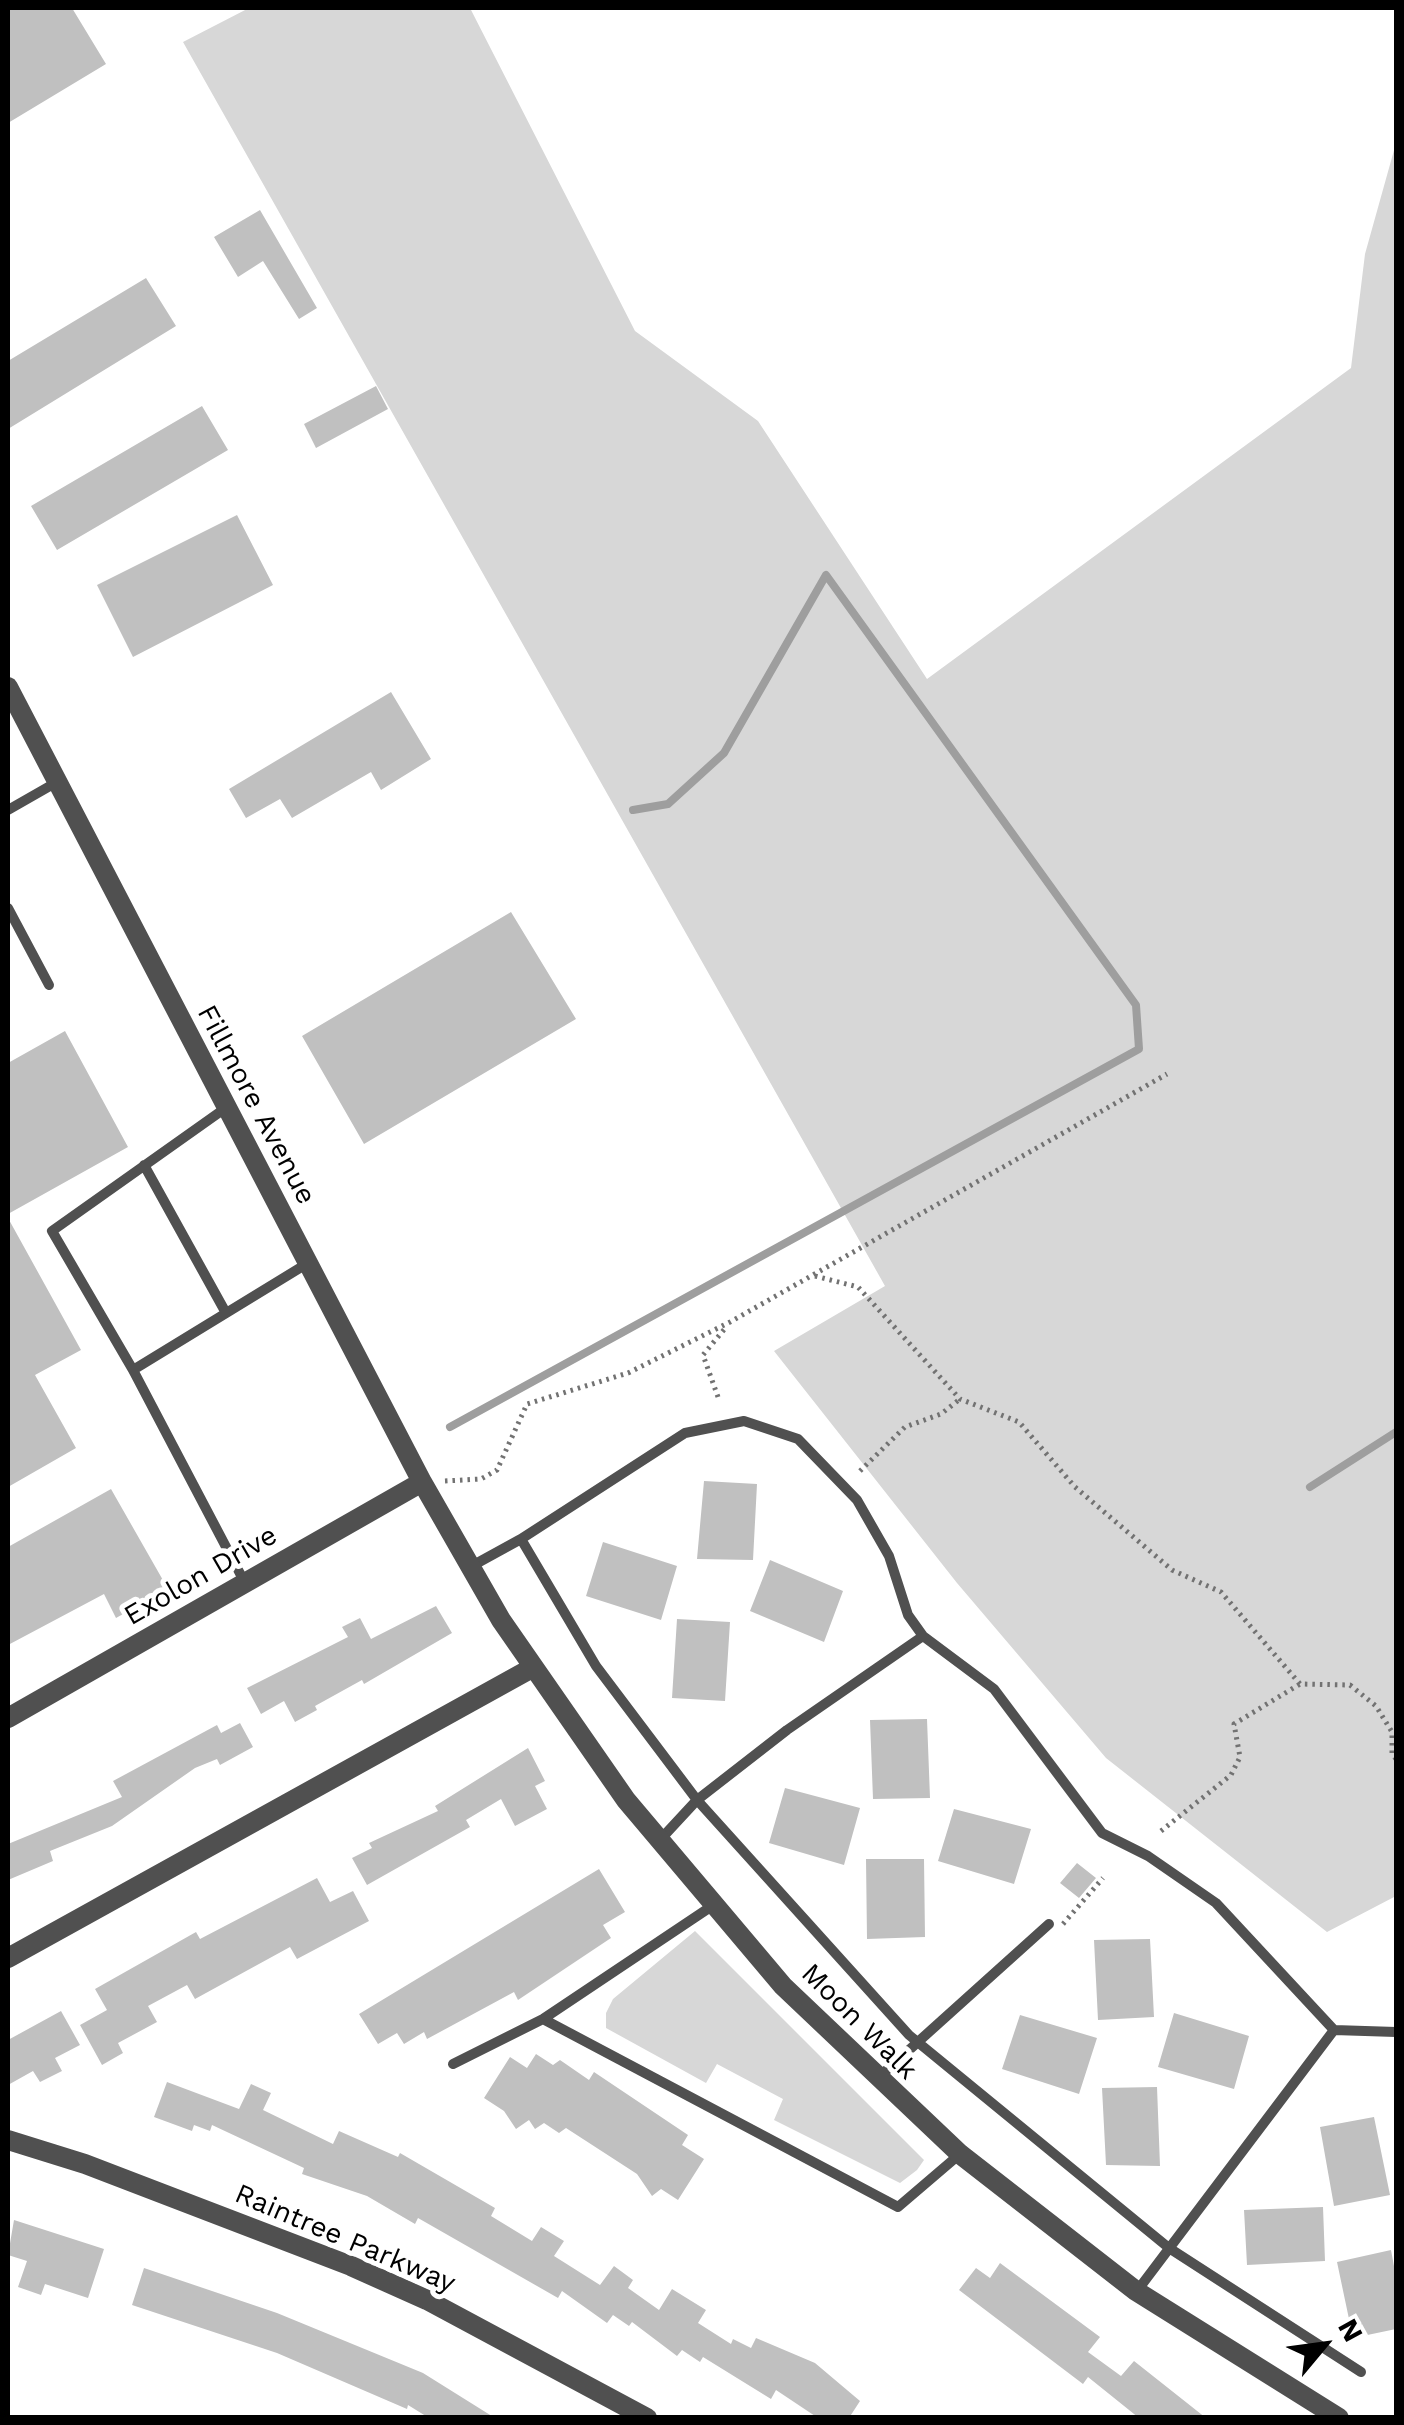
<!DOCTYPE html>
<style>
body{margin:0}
#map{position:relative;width:1404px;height:2425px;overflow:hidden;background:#fff;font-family:"Work Sans",sans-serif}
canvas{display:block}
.frame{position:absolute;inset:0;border:10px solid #000;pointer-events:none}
.north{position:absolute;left:1274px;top:2295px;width:100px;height:100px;-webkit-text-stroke:8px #fff;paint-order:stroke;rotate:61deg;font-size:28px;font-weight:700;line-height:40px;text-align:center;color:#000}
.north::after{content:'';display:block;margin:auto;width:35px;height:45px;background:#000;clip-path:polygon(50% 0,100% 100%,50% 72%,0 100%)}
</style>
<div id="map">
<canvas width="1404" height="2425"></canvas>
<div class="frame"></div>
<div class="north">N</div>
</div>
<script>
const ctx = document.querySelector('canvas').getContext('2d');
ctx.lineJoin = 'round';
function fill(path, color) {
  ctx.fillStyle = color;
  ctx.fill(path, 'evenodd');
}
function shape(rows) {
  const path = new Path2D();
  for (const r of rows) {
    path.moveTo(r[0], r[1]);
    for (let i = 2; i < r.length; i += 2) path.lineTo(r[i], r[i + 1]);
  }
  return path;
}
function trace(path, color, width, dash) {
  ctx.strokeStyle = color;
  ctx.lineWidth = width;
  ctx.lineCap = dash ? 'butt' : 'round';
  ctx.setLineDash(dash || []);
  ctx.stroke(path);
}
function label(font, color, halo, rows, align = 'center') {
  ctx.font = font + ' "Work Sans",sans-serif';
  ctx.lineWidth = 10;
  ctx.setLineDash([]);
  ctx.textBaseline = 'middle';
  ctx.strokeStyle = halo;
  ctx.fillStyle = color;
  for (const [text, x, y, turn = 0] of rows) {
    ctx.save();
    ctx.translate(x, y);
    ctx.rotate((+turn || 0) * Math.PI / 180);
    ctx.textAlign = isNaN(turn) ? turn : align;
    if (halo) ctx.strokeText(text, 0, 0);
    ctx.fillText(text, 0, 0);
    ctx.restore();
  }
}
fill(shape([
 [249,8,470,8,635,331,758,421,927,679,1351,368,1365,254,1396,143,1396,1896,1327,1932,1106,1758,957,1583,774,1351,885,1286,183,42],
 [695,1931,924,2160,917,2170,900,2183,774,2120,783,2099,717,2064,706,2083,606,2028,606,2013,613,1999]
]), '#d7d7d7');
trace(shape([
 [450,1427,1139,1049,1136,1005,826,575,724,753,668,804,633,810],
 [1310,1487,1396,1432]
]), '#9e9e9e', 8);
fill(shape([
 [8,8,72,8,106,64,8,123],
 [260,210,317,308,299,319,263,261,238,277,214,237],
 [146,278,176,326,8,429,8,361],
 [376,386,388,409,316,448,304,424],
 [202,406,228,450,57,550,31,506],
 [237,515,273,585,133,657,97,585],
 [391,692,431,759,381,790,371,772,292,818,280,799,246,818,229,789],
 [511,912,576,1019,364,1144,302,1036],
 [65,1031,128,1147,8,1214,8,1063],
 [8,1218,81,1350,35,1375,76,1448,8,1487],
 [704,1481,757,1484,753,1560,697,1559],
 [111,1489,168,1589,116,1618,104,1594,8,1645,8,1547],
 [603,1542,677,1566,661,1620,586,1596],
 [770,1560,843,1591,824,1642,750,1611],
 [436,1606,452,1633,364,1684,362,1680,315,1706,317,1710,295,1722,284,1701,261,1714,247,1688,348,1637,342,1627,360,1618,371,1639],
 [677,1619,730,1622,725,1701,672,1698],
 [927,1719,930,1798,873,1799,870,1720],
 [240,1723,253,1747,220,1765,217,1759,195,1768,112,1826,50,1851,53,1861,8,1880,8,1844,122,1797,113,1781,217,1725,221,1733],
 [528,1748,545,1781,535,1786,547,1809,515,1826,501,1799,466,1820,470,1827,367,1885,352,1858,372,1848,369,1843,438,1811,435,1806],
 [785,1788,860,1808,844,1865,769,1843],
 [954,1809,1031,1829,1014,1884,938,1861],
 [866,1859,924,1859,925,1937,867,1939],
 [1077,1863,1096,1878,1079,1898,1060,1883],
 [599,1869,625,1912,603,1925,611,1938,518,2000,514,1992,427,2039,424,2032,404,2044,397,2033,378,2044,359,2014],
 [317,1878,330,1902,353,1891,369,1921,297,1959,290,1947,195,1999,187,1985,148,2006,157,2022,118,2043,123,2053,102,2065,80,2025,107,2010,95,1989,196,1932,200,1939],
 [1150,1939,1154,2017,1098,2020,1094,1940],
 [61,2011,80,2045,55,2058,62,2071,40,2082,33,2071,8,2085,8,2040],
 [1174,2013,1249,2036,1234,2089,1158,2067],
 [1020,2015,1097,2038,1079,2094,1002,2069],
 [536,2054,553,2065,560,2060,589,2080,594,2072,688,2135,682,2145,704,2159,678,2200,661,2189,652,2196,637,2174,566,2128,559,2133,544,2123,535,2129,529,2120,516,2129,504,2111,484,2098,510,2057,527,2068],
 [167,2082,239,2109,251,2084,271,2093,263,2110,333,2144,339,2131,398,2157,400,2153,495,2208,491,2216,532,2241,541,2227,564,2241,554,2256,600,2285,614,2266,633,2280,628,2288,659,2310,672,2289,706,2310,698,2323,731,2344,733,2339,751,2348,756,2338,815,2363,860,2401,849,2418,818,2418,776,2390,771,2399,703,2357,700,2362,682,2350,677,2356,632,2322,629,2326,613,2315,607,2323,562,2291,558,2298,418,2218,415,2224,367,2196,302,2174,304,2168,212,2125,210,2131,194,2125,192,2131,154,2117],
 [1157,2087,1160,2166,1106,2165,1102,2088],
 [1374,2117,1390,2195,1334,2206,1320,2127],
 [1323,2207,1325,2261,1247,2265,1244,2210],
 [14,2220,104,2249,88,2298,45,2284,41,2295,18,2287,27,2261,8,2255],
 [1391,2250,1396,2277,1396,2329,1353,2338,1337,2262],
 [1000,2263,1100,2337,1088,2352,1121,2376,1134,2361,1206,2418,1139,2418,1088,2377,1083,2384,959,2290,976,2268,990,2278],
 [144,2268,277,2313,423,2373,495,2418,429,2418,408,2405,407,2409,277,2353,132,2305]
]), '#c0c0c0');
trace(shape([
 [815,1276,858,1287,960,1399,1019,1422,1075,1487,1172,1570,1221,1592,1300,1684,1350,1685,1376,1706,1392,1732,1392,1754,1396,1759],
 [718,1397,703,1355,727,1326],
 [860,1471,905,1427,941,1414,960,1399],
 [445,1481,481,1479,497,1470,527,1404,628,1373,730,1322,1167,1074],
 [1161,1831,1231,1775,1240,1757,1234,1724,1300,1684],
 [1063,1924,1103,1878]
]), '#727272', 5, [2.5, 5]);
trace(shape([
 [8,810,57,782],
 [8,908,49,985],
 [227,1107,52,1231,133,1370,308,1263],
 [144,1165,226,1313],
 [133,1370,245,1583],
 [521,1539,685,1433,744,1421,798,1439,857,1500,889,1556,908,1615,923,1636,994,1689,1102,1833,1148,1856,1216,1903,1334,2030,1137,2291],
 [470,1567,521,1539,596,1666,697,1800,909,2035,1169,2248,1361,2372],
 [659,1841,697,1800,787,1730,923,1636],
 [543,2019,898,2207,960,2154],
 [1334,2030,1396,2032],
 [453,2064,543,2019,712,1906],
 [879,2077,1049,1924]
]), '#505050', 10);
trace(shape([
 [8,687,422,1482,501,1620,626,1800,783,1986,960,2154,1136,2291,1339,2418],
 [8,1718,422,1482],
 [8,1958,532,1668],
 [8,2140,85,2164,351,2266,427,2300,647,2418]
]), '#505050', 20);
label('28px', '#000', '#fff', [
 ["Fillmore Avenue",256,1105,62],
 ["Exolon Drive",201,1576,-30],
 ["Moon Walk",859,2022,45],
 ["Raintree Parkway",345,2239,23]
]);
</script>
